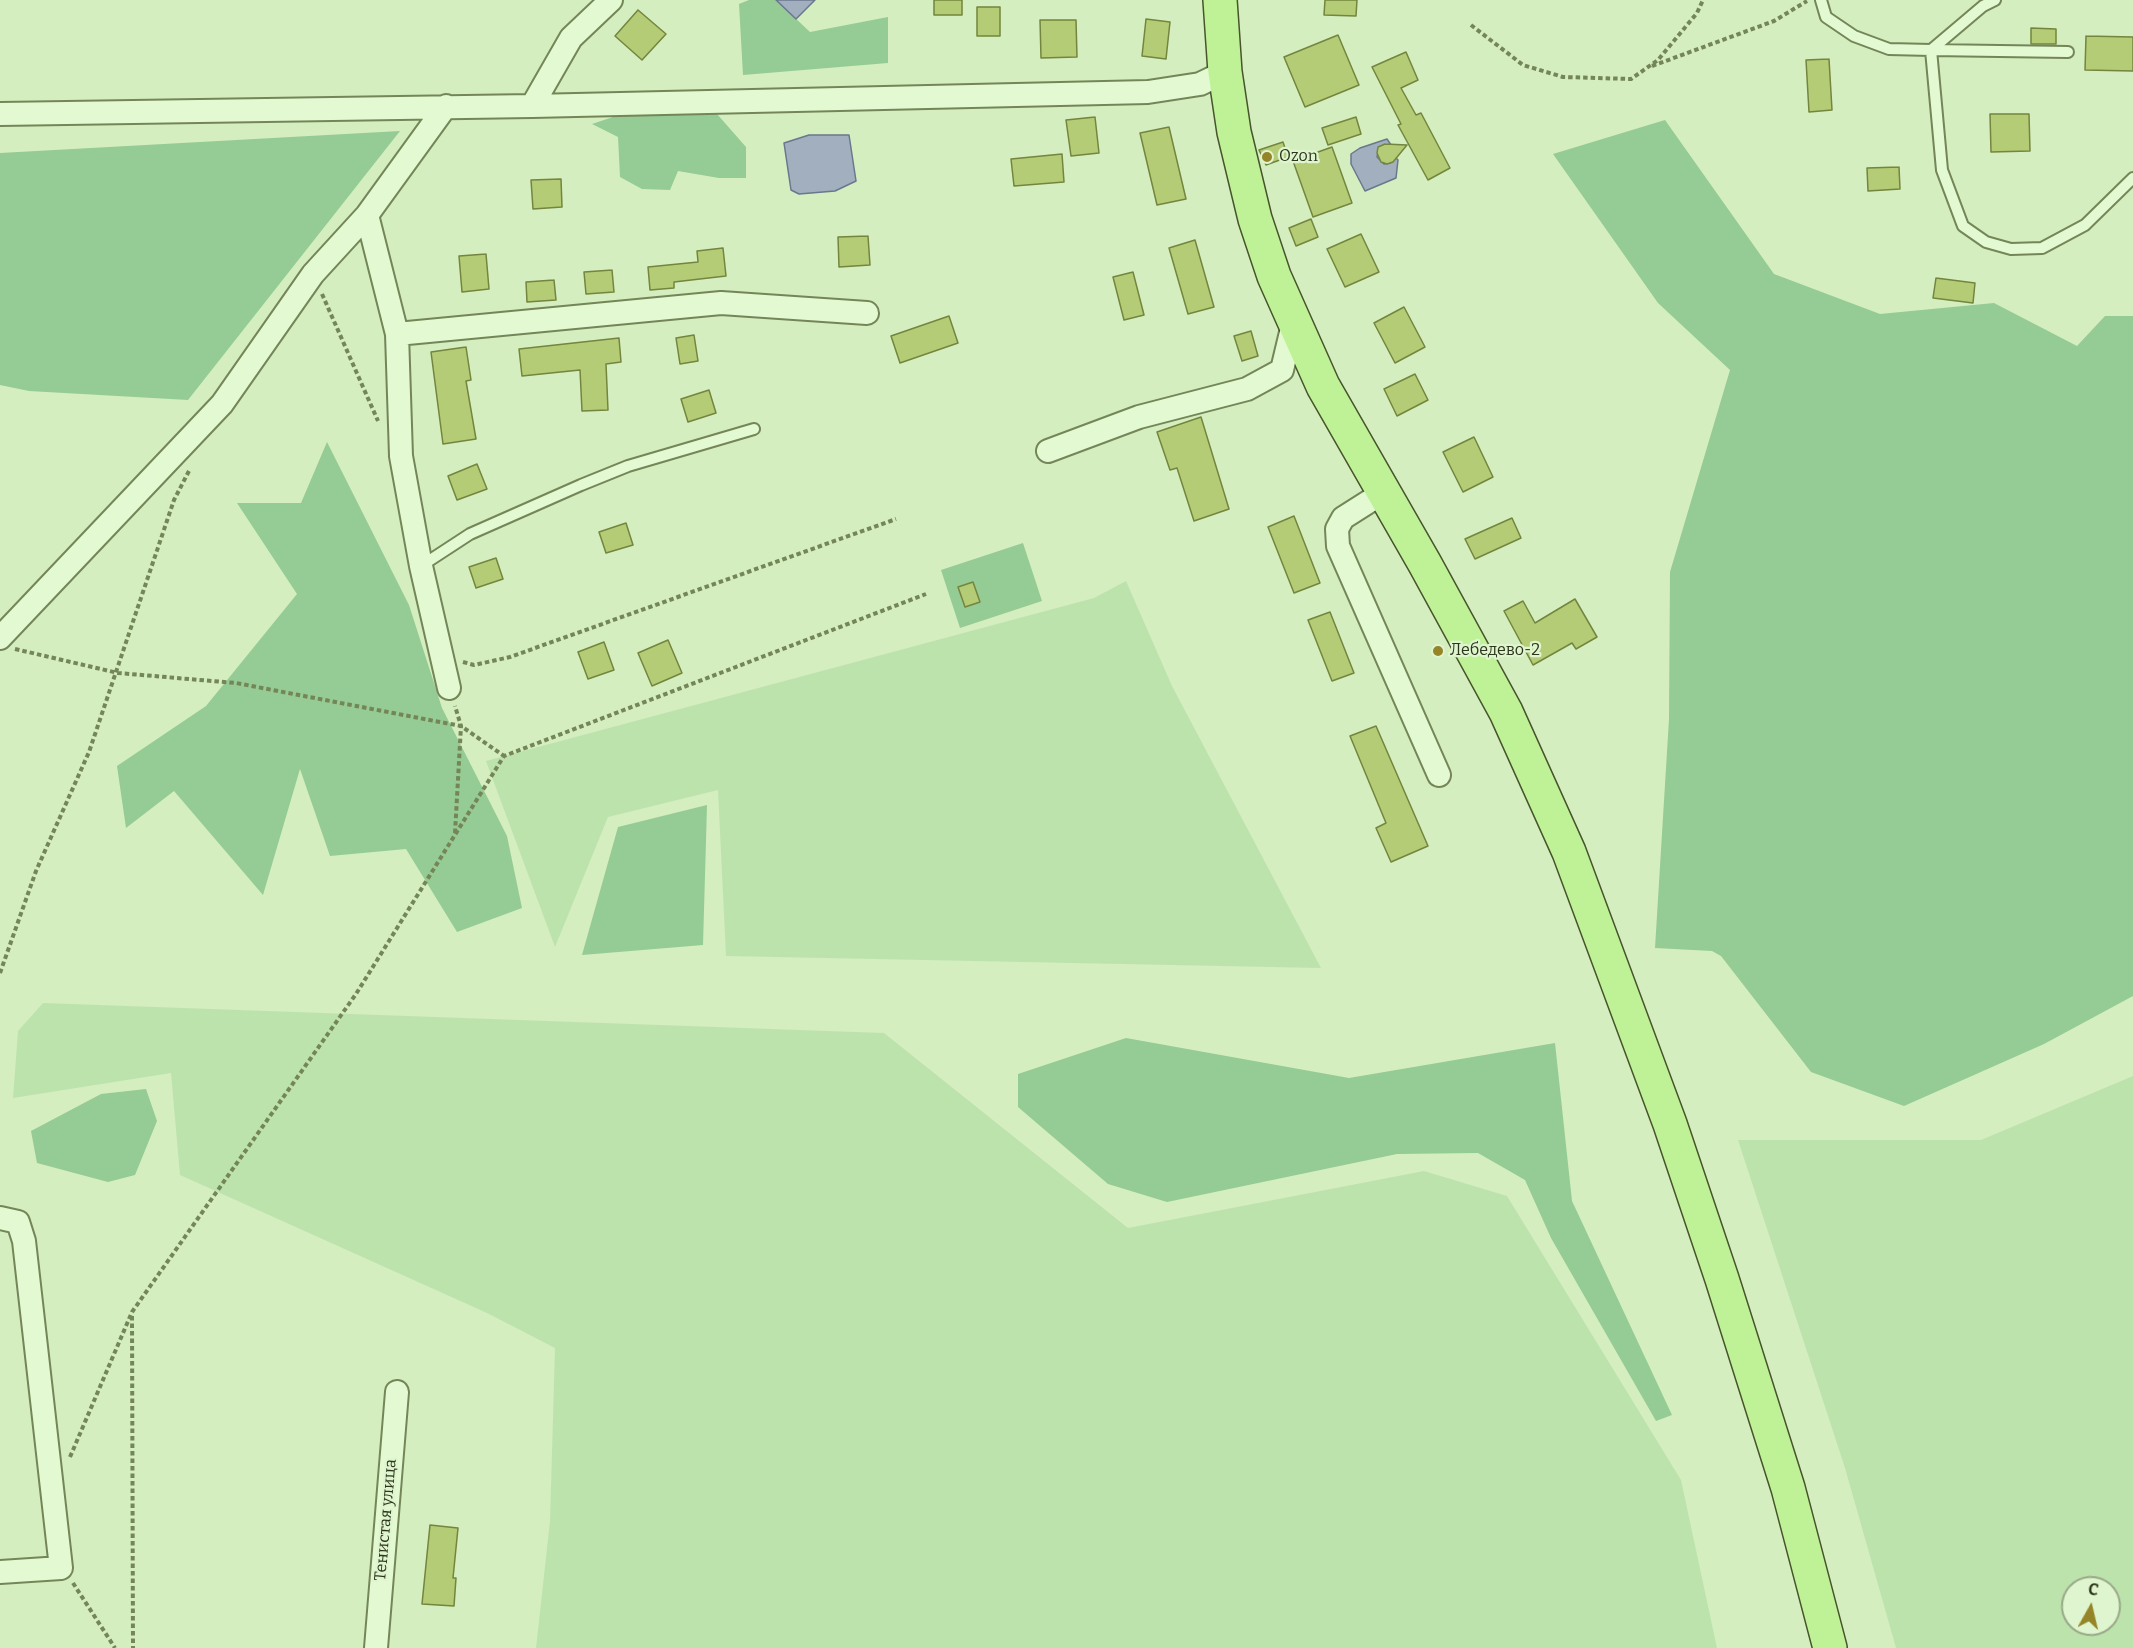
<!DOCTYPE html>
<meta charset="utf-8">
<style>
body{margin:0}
#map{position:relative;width:2133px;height:1648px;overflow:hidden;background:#d4eebf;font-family:Bitter,serif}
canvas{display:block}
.north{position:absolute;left:2061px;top:1576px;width:60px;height:60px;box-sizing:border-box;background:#dff5cf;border:2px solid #98a987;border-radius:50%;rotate:8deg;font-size:16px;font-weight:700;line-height:24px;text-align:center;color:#2d361c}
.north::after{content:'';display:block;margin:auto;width:21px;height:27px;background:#958528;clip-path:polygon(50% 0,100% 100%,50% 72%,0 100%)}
</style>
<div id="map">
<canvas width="2133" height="1648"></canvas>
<div class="north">С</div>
</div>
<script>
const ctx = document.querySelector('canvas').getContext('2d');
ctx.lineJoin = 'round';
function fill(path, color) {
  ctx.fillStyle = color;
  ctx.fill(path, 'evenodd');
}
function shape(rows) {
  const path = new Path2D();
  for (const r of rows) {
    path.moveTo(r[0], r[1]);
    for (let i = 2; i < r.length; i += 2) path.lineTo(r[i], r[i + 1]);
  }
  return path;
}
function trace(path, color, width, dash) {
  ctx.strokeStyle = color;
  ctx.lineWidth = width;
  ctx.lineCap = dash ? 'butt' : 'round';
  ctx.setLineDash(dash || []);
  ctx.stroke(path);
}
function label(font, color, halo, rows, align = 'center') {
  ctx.font = font + ' Bitter,serif';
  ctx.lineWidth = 4.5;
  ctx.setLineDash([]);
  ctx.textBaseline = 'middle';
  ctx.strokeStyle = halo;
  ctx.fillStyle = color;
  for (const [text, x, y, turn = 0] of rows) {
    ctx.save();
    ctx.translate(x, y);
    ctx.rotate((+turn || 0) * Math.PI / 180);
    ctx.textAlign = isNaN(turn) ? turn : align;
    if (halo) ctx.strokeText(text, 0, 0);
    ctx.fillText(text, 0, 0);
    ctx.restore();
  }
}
fill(shape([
 [1126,581,1172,686,1321,968,726,956,718,790,608,817,555,947,486,761,1094,598],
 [43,1003,884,1033,1128,1228,1424,1171,1507,1196,1681,1480,1717,1648,536,1648,550,1521,555,1348,487,1313,180,1175,171,1073,13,1098,18,1031],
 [2133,1076,2133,1648,1896,1648,1845,1468,1738,1140,1981,1140],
 [2073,1588,2109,1588,2109,1624,2073,1624]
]), '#bde3ad');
fill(shape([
 [749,0,776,0,810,32,888,17,888,63,743,75,739,4],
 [661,112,717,114,746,147,746,178,719,178,678,171,670,190,642,189,620,177,618,137,592,124,622,114],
 [1665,120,1774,274,1880,314,1994,303,2077,346,2105,316,2133,316,2133,996,2044,1044,1904,1106,1811,1072,1721,956,1712,951,1655,948,1669,719,1670,572,1730,370,1658,303,1553,154],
 [400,131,188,400,29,391,0,385,0,153],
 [327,442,409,605,442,708,507,836,522,908,457,932,406,849,330,856,300,769,263,895,174,791,126,828,117,766,206,706,297,594,237,503,301,503],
 [1023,543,1042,601,960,628,941,570],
 [707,805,703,945,582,955,618,827],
 [1126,1038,1349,1078,1555,1043,1572,1201,1672,1415,1656,1421,1551,1238,1525,1180,1478,1153,1397,1154,1167,1202,1108,1184,1018,1107,1018,1074],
 [146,1089,157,1121,135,1175,108,1182,37,1163,31,1131,101,1094]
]), '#95cb94');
const water = shape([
 [776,0,815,0,796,19,776,0],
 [809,135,849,135,856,181,835,191,799,194,791,190,784,143,809,135],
 [1387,139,1391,145,1379,147,1377,157,1384,164,1390,163,1396,158,1398,160,1396,178,1365,191,1351,164,1351,154,1360,148,1387,139]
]);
fill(water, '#a2afbf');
trace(water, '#6a778d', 1.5);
const building = shape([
 [934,0,962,0,962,15,934,15,934,0],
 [1325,0,1357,0,1356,16,1324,15,1325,0],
 [977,7,1000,7,1000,36,977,36,977,7],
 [638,10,666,34,642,60,615,36,638,10],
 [1146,19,1170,22,1166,59,1142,56,1146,19],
 [1040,20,1076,20,1077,57,1041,58,1040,20],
 [2031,28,2056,29,2056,44,2031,44,2031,28],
 [1338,35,1359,85,1305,107,1284,57,1338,35],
 [2086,36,2133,37,2133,71,2085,70,2086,36],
 [1406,52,1418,80,1401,88,1416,115,1421,113,1450,168,1428,180,1398,125,1401,124,1372,67,1406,52],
 [1829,59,1832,110,1809,112,1806,60,1829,59],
 [1990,114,2029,114,2030,151,1991,152,1990,114],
 [1095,117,1099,153,1071,156,1066,120,1095,117],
 [1356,117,1361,134,1328,145,1322,128,1356,117],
 [1169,127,1186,199,1157,205,1140,133,1169,127],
 [1283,142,1288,157,1266,165,1259,150,1283,142],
 [1385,144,1407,145,1393,162,1387,164,1381,162,1377,153,1378,147,1385,144],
 [1332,147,1352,203,1313,217,1293,161,1332,147],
 [1062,154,1064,182,1014,186,1011,159,1062,154],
 [1899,167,1900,189,1868,191,1867,168,1899,167],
 [561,179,562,207,533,209,531,180,561,179],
 [1311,219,1318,237,1296,246,1289,228,1311,219],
 [1361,234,1379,272,1345,287,1327,249,1361,234],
 [868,236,870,265,839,267,838,237,868,236],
 [1195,240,1214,307,1188,314,1169,248,1195,240],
 [723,248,726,276,674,282,674,288,650,290,648,267,698,262,697,251,723,248],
 [486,254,489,289,462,292,459,256,486,254],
 [612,270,614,292,586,294,584,272,612,270],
 [1133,272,1144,315,1124,320,1113,277,1133,272],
 [1936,278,1975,283,1973,303,1933,298,1936,278],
 [554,280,556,300,527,302,526,282,554,280],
 [1404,307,1425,347,1395,363,1374,323,1404,307],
 [949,316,958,343,900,363,891,336,949,316],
 [1251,331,1258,356,1242,361,1234,336,1251,331],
 [694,335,698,361,680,364,676,338,694,335],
 [619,338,621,362,606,364,608,410,582,411,580,370,522,376,519,349,619,338],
 [466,347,471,380,466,381,476,439,443,444,431,352,466,347],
 [1415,374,1428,400,1397,416,1384,389,1415,374],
 [709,390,716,413,688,422,681,399,709,390],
 [1201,417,1229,509,1194,521,1177,468,1170,470,1157,432,1201,417],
 [1474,437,1493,477,1463,492,1443,452,1474,437],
 [477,464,487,489,457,500,448,476,477,464],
 [1294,516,1320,583,1294,593,1268,527,1294,516],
 [1512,518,1521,538,1475,559,1465,539,1512,518],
 [626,523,633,545,606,553,599,532,626,523],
 [496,558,503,579,476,588,469,567,496,558],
 [973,582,980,602,965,607,958,587,973,582],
 [1575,599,1597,637,1576,649,1572,643,1533,665,1504,611,1523,601,1535,623,1575,599],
 [1330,612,1354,673,1332,681,1308,620,1330,612],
 [668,640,682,673,652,686,638,653,668,640],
 [604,642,614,670,588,679,578,652,604,642],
 [1376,726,1428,846,1391,862,1376,828,1386,823,1350,736,1376,726],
 [430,1525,458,1528,453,1578,456,1578,454,1606,422,1604,430,1525]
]);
fill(building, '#b4cc75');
trace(building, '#73853e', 1.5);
const lane = shape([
 [1821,0,1826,17,1854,36,1889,49,1931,50,1942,170,1963,226,1986,242,2011,249,2042,248,2085,225,2133,178],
 [1995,0,1983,6,1931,50,2068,52],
 [421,566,470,534,581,485,628,466,754,429]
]);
const street = shape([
 [532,106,571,38,611,0],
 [0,114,532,106,1148,92,1200,84,1225,72],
 [367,215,397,334,401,456,421,566,449,688],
 [397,334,721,303,867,313],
 [1048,451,1139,417,1247,389,1282,370,1293,324],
 [1384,492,1343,518,1337,529,1338,546,1439,775],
 [0,638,222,404,313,274,367,215,446,106],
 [0,1218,18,1222,24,1241,61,1568,0,1572],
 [376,1648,397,1392]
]);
const primary = shape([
 [1220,0,1225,72,1234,132,1255,219,1274,276,1323,386,1425,564,1506,712,1569,852,1670,1124,1722,1279,1788,1488,1830,1648]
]);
trace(lane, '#748658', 14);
trace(street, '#748658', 26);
trace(primary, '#47542c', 36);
trace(shape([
 [1471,25,1523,65,1563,77,1631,79,1658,60,1697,13,1703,0],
 [1652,66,1774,21,1807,1],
 [322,294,378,421],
 [15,649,118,673,236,683,461,726,504,756],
 [463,662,474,665,510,657,896,519],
 [455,833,461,726,455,706],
 [0,973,36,871,89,752,174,500,190,469],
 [132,1316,133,1648],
 [70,1457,132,1312,356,994,504,756,926,594],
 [73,1583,115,1648]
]), '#748658', 4, [4.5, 3]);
trace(lane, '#e3f9d2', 10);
trace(street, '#e3f9d2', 22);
trace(primary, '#bff296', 33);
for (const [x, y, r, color] of [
 [1267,157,6,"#958528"],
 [1438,651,6,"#958528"]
]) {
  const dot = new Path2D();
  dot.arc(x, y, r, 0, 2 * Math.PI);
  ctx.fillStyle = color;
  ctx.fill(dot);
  trace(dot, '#dff5cf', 2);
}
label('16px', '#2d361c', '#dff5cf', [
 ["Ozon",1279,157],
 ["Лебедево-2",1450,651]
], 'left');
label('16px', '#2d361c', '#dff5cf', [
 ["Тенистая улица",386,1520,-85]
]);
</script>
